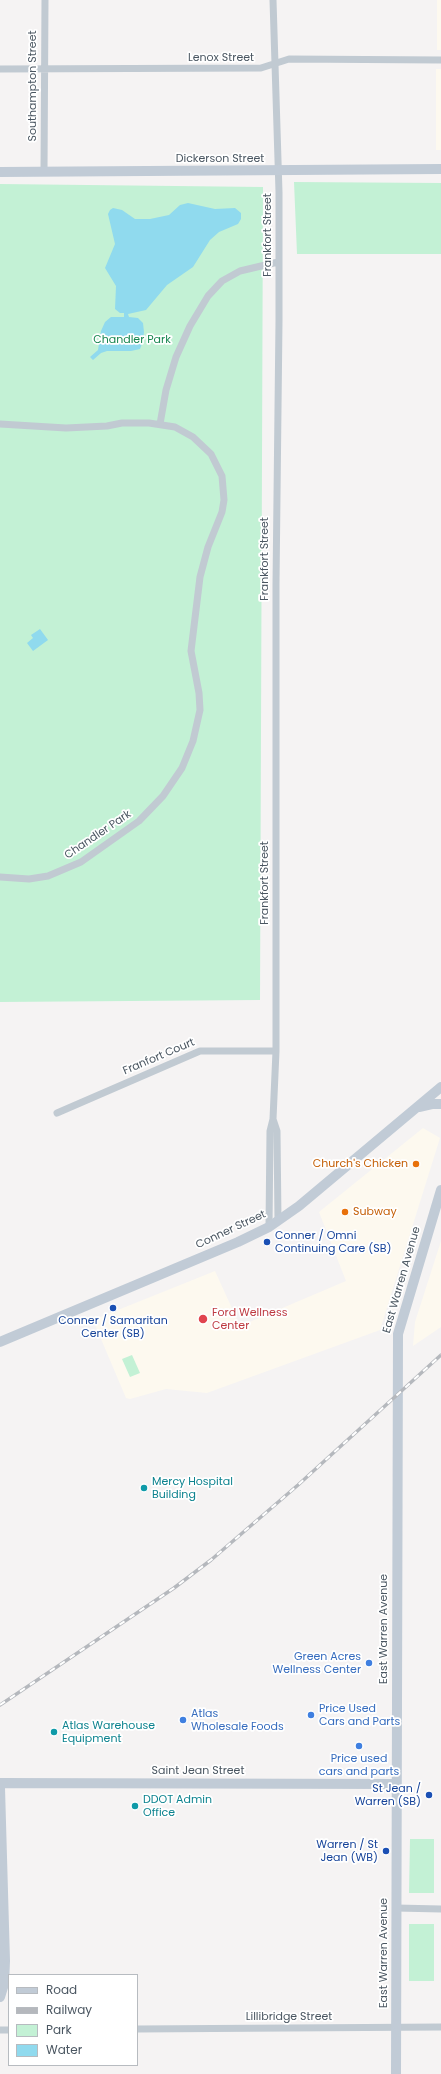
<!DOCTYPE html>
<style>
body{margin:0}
#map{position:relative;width:441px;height:2074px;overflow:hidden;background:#f5f3f3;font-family:Poppins,sans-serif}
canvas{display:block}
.legend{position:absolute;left:8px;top:1974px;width:130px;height:92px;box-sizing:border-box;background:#fff;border:1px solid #b7bbc0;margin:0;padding:5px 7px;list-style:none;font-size:12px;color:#4a5661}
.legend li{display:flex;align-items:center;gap:8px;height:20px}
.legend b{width:20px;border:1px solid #b7bbc0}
</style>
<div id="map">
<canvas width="441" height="2074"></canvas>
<ul class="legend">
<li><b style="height:5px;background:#c1cbd6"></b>Road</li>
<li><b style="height:5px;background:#b5b8bd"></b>Railway</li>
<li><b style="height:11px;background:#c3f1d5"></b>Park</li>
<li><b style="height:11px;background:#90daee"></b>Water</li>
</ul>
</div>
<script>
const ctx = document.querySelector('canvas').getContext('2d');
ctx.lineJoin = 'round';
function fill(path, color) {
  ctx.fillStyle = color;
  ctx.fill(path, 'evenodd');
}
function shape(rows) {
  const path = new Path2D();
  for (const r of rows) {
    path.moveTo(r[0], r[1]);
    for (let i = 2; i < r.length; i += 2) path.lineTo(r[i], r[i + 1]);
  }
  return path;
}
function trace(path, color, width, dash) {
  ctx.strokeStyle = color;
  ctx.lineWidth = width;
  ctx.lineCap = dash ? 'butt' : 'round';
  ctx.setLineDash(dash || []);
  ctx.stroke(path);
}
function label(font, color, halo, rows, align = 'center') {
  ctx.font = font + ' Poppins,sans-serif';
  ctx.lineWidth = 3.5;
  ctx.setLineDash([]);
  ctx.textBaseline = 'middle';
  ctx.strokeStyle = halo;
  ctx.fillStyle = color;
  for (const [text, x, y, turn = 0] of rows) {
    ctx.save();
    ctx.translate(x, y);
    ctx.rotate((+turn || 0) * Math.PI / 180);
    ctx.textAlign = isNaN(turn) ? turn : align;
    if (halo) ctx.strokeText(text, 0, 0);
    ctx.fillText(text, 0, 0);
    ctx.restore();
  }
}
fill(shape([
 [437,0,441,0,441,50,437,50],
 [436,69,441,69,441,150,436,150],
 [423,1128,440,1138,380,1330,207,1393,166,1389,130,1399,126,1398,93,1320,215,1271,240,1326,346,1281,319,1212],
 [441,1241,441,1327,413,1346,415,1322]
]), '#fdf9ef');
fill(shape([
 [294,182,441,183,441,254,297,254],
 [0,184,263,187,260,1000,0,1002],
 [132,1355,140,1373,130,1377,122,1359],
 [410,1839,434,1839,434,1893,409,1893],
 [409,1924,434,1924,434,1981,409,1981]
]), '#c3f1d5');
fill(shape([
 [188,203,215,209,235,208,241,213,241,219,238,224,219,232,210,240,193,267,167,285,146,310,128,314,129,317,138,318,143,323,144,332,143,341,140,349,131,351,107,351,101,353,93,360,90,357,98,350,101,331,105,322,111,317,124,317,124,313,120,313,115,309,116,286,105,268,115,244,108,214,110,210,113,208,122,210,135,219,150,219,169,215,180,205],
 [40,629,48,640,33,651,27,643,33,638,31,635]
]), '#90daee');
trace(shape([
 [273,0,279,192,279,321,276,584,276,1051,273,1119],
 [0,69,261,68,289,59,441,60],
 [44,172,45,0],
 [0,424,66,428,107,426,122,423,149,423,175,427,193,437,211,454,222,476,224,500,222,512,208,547,200,577,191,651,199,693,200,710,193,741,182,768,163,796,139,821,81,862,48,876,29,879,0,877],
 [160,424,166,390,176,357,190,326,208,296,222,281,240,271,278,262],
 [57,1113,200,1051,276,1051],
 [269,1227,270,1131,273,1119,277,1131,278,1221],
 [396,1908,441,1909],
 [137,2029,441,2027],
 [0,2030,9,2030]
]), '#c1cad2', 7);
trace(shape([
 [0,172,441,169],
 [420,1107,433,1104,441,1104],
 [0,1342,238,1242,269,1227,299,1206,441,1087],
 [0,1783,396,1784],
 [0,1788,5,1961,4,1984,0,1997],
 [396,2074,398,1334,441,1190]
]), '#c1cbd6', 10);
const rail = shape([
 [0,1705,174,1588,211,1560,298,1485,441,1355]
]);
trace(rail, '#b5b8bd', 3.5);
trace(rail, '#fff', 2, [6]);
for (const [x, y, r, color] of [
 [416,1164,4,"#e8710a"],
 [345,1212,4,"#e8710a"],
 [267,1242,4,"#1a4fb4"],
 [113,1308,4,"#1a4fb4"],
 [203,1319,5,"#e0444e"],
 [144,1488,4,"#0f9aa8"],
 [369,1663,4,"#3f7fe0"],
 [311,1715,4,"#3f7fe0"],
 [183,1720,4,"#3f7fe0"],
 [54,1732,4,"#0f9aa8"],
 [359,1746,4,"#3f7fe0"],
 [429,1795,4,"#1a4fb4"],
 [135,1806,4,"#0f9aa8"],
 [386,1851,4,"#1a4fb4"]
]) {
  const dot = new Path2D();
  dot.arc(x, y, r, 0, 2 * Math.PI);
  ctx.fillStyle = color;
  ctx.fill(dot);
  trace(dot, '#fff', 1.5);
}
label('11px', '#4a5661', '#fff', [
 ["Lenox Street",221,58],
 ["Southampton Street",33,86,-90],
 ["Dickerson Street",220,159],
 ["Frankfort Street",268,235,-90],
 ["Frankfort Street",265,559,-90],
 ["Chandler Park",98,835,-34],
 ["Frankfort Street",265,883,-90],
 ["Franfort Court",159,1057,-23],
 ["Conner Street",231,1230,-25],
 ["East Warren Avenue",402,1280,-74],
 ["East Warren Avenue",384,1629,-90],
 ["Saint Jean Street",198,1771],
 ["East Warren Avenue",384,1953,-90],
 ["Lillibridge Street",289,2017]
]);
label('11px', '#17864f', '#fff', [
 ["Chandler Park",132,340]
]);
label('11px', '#c56008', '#fff', [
 ["Church's Chicken",408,1164],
 ["Subway",353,1212,"left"]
], 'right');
label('11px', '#164399', '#fff', [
 ["Conner / Omni",275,1236,"left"],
 ["Continuing Care (SB)",275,1249,"left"],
 ["Conner / Samaritan",113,1321,"center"],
 ["Center (SB)",113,1334,"center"],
 ["St Jean /",421,1789],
 ["Warren (SB)",421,1802],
 ["Warren / St",378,1845],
 ["Jean (WB)",378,1858]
], 'right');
label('11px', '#be3a42', '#fff', [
 ["Ford Wellness",212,1313],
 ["Center",212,1326]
], 'left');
label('11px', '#0d838f', '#fff', [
 ["Mercy Hospital",152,1482],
 ["Building",152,1495],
 ["Atlas Warehouse",62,1726],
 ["Equipment",62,1739],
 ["DDOT Admin",143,1800],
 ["Office",143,1813]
], 'left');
label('11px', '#366cbe', '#fff', [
 ["Green Acres",361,1657,"right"],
 ["Wellness Center",361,1670,"right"],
 ["Price Used",319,1709],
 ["Cars and Parts",319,1722],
 ["Atlas",191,1714],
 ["Wholesale Foods",191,1727],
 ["Price used",359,1759,"center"],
 ["cars and parts",359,1772,"center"]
], 'left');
</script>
